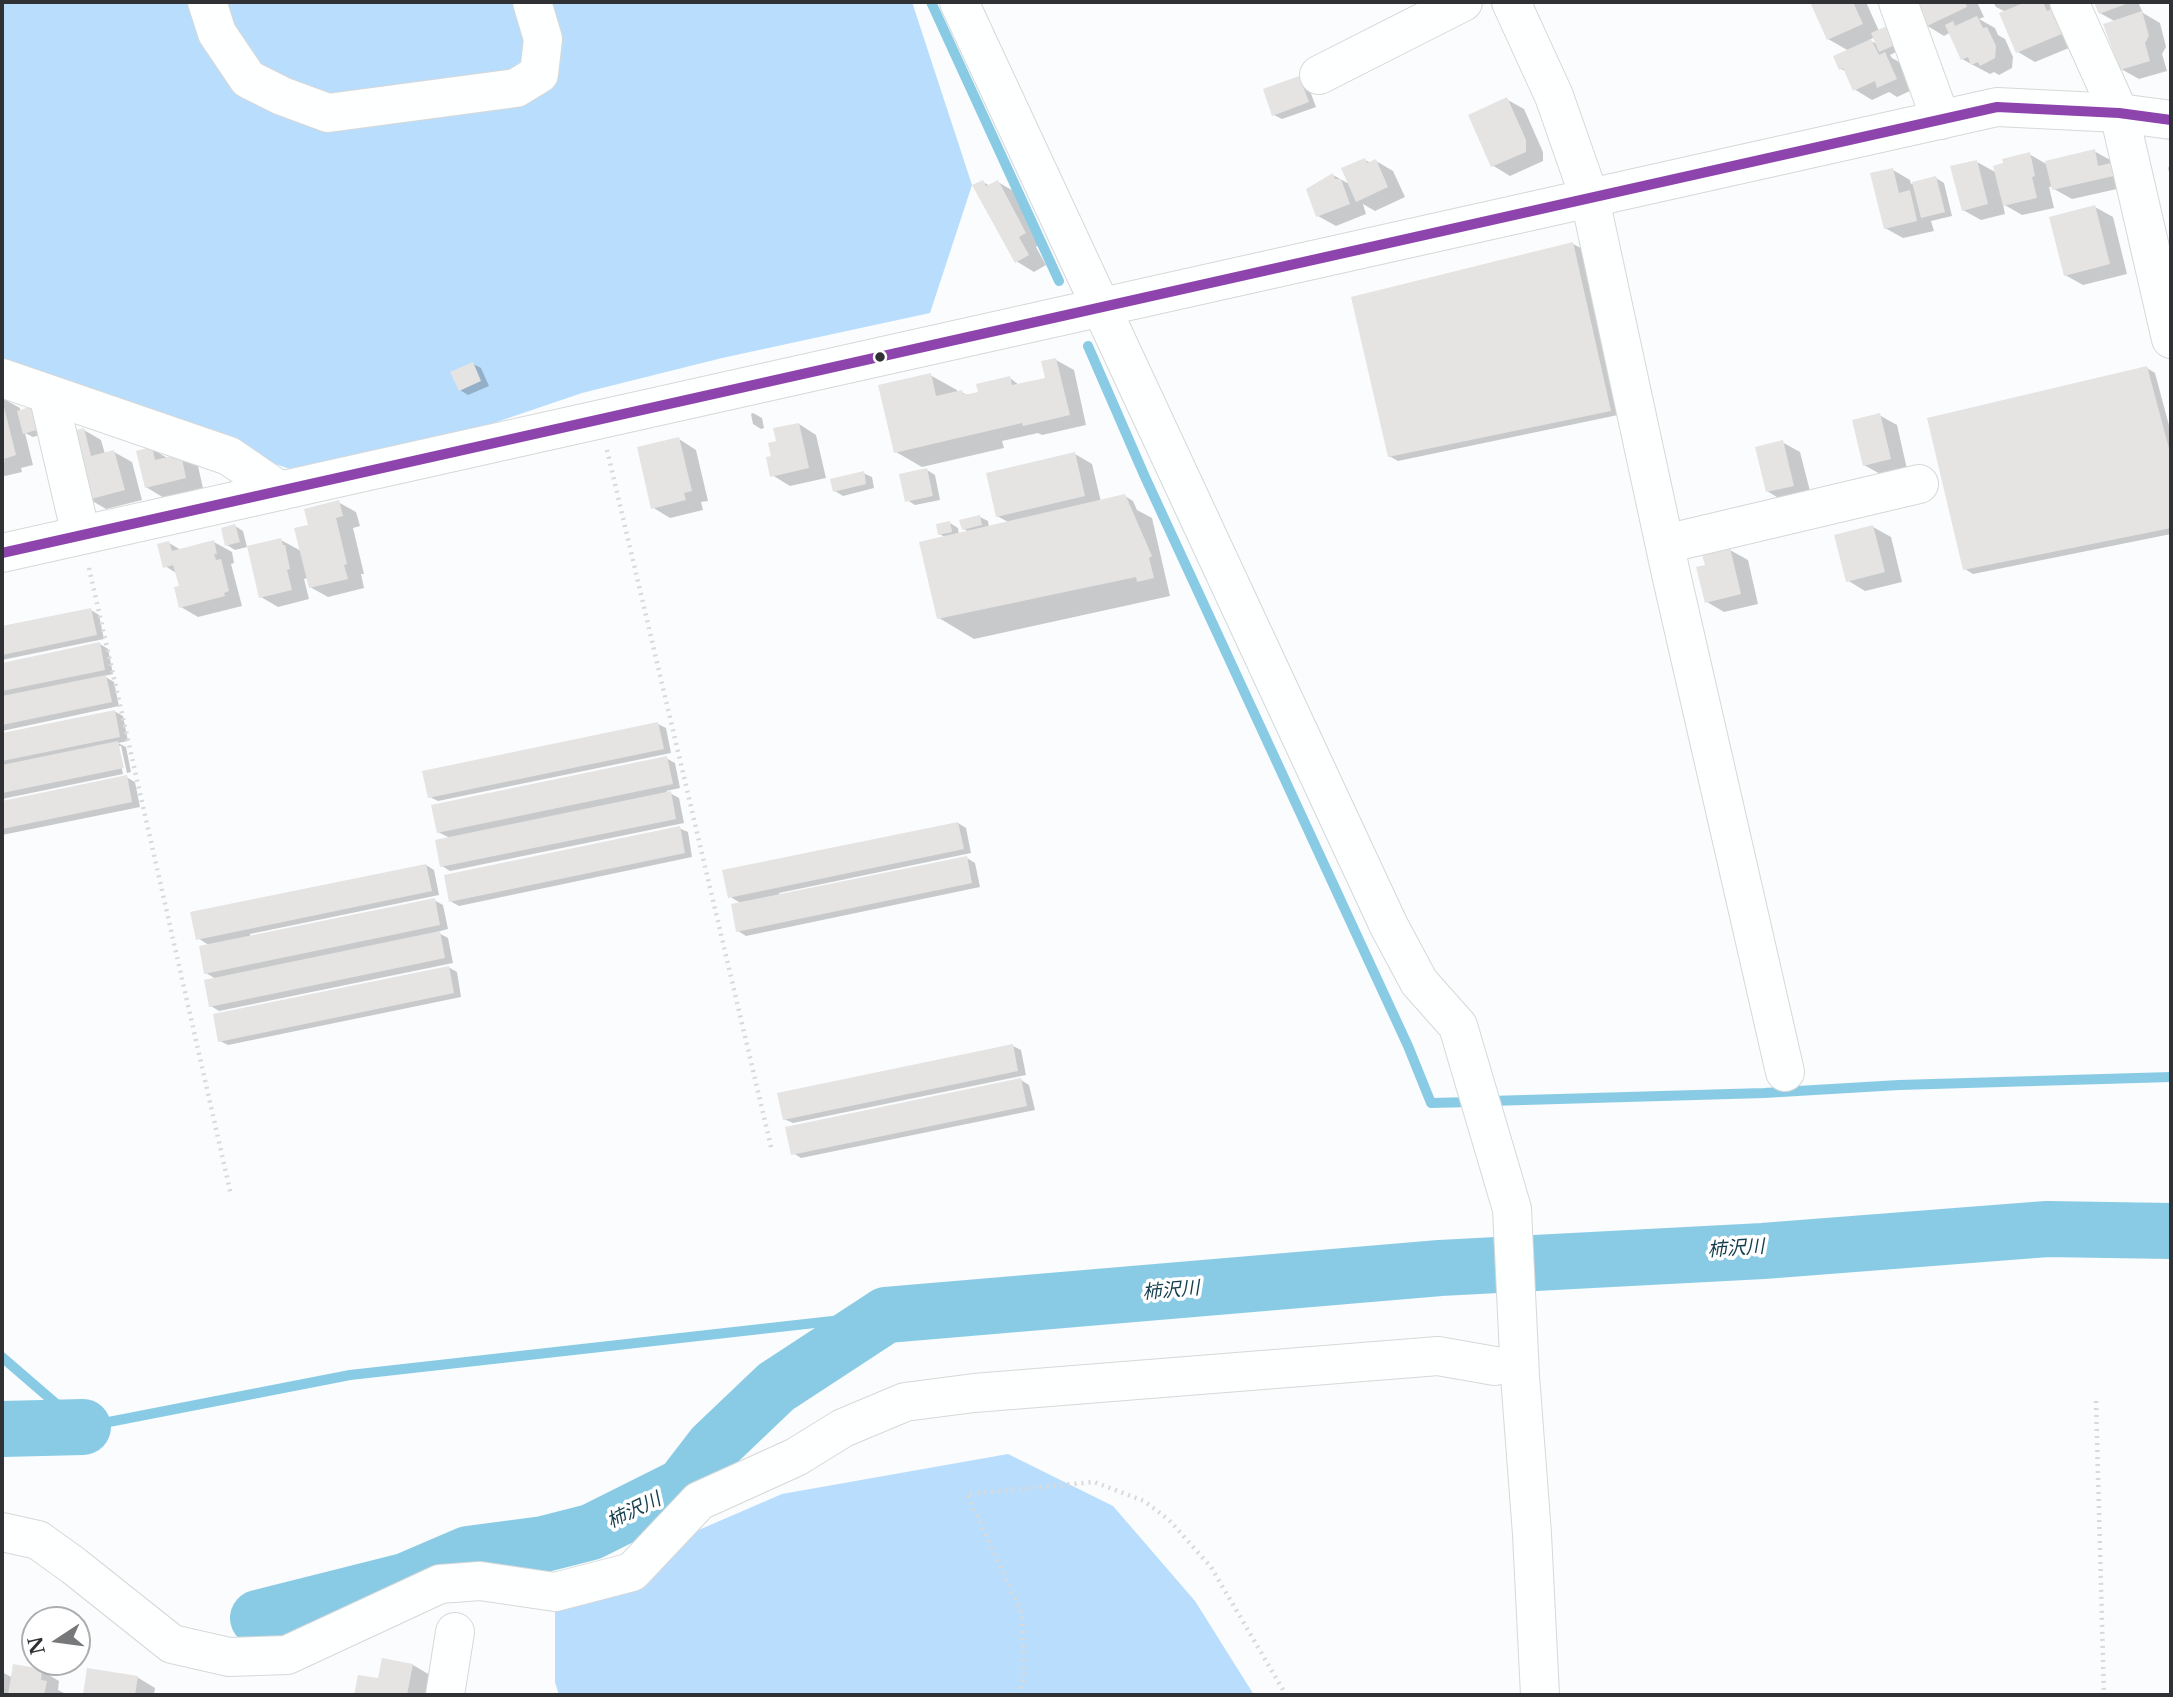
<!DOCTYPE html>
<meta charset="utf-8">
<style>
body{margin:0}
#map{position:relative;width:2173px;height:1697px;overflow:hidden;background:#fafcfd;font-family:"Libre Baskerville",serif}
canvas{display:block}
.frame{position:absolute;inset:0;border:4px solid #2f3134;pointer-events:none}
.north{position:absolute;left:21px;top:1606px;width:70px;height:70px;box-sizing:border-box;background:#fff;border:2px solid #acadae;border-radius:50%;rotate:257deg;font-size:19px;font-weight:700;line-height:28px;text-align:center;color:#2f3134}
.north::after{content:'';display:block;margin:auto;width:24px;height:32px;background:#76787a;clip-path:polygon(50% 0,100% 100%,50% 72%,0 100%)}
</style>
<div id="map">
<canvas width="2173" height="1697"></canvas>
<div class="frame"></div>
<div class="north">N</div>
</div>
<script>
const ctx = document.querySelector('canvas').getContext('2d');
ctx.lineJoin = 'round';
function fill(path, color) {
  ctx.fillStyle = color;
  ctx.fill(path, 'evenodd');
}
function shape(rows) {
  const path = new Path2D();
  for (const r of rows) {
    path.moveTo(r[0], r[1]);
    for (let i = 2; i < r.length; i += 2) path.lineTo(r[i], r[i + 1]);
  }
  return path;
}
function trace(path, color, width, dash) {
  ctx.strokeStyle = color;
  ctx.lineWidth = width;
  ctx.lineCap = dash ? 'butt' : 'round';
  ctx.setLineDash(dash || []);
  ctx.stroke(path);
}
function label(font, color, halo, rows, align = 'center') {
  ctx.font = font + ' "Libre Baskerville","Noto Sans JP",serif';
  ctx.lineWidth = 7;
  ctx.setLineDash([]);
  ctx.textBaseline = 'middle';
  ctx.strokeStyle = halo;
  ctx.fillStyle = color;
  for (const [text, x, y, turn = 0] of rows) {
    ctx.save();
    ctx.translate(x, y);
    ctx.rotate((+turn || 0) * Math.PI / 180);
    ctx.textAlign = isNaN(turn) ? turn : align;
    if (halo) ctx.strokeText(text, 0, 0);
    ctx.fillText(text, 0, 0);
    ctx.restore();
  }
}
fill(shape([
 [2,2,912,2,972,185,930,313,722,358,582,393,323,481,2,366],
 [1008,1454,1113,1506,1195,1601,1254,1695,559,1695,555,1682,555,1592,782,1494]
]), '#b9ddfc');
fill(shape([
 [1812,2,1866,2,1879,31,1902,49,1890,55,1892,58,1903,64,1914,89,1897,97,1889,92,1872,100,1854,89,1847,72,1841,69,1849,51,1828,39],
 [1875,37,1879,45,1869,40],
 [1916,2,1977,2,1984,17,1979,19,1995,28,1998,35,2005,39,2013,57,2012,68,1999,75,1994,72,1990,74,1962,59,1951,32,1944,36,1926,25],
 [1993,2,2053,2,2049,3,2057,8,2081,43,2035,62,2018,52,2006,12,1996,7],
 [2096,2,2138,2,2143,13,2160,23,2166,47,2162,54,2167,71,2139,79,2121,69,2116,22,2100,13],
 [1299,78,1307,83,1316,107,1282,119,1274,115],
 [1506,99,1524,109,1543,152,1543,161,1510,176,1492,165],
 [2094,151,2112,161,2135,185,2072,199,2054,189,2053,186,2049,187,2054,208,2022,215,2003,204,2005,214,1981,220,1963,210,1977,162,1997,173,2029,154,2048,165],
 [1365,160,1371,163,1376,161,1393,171,1405,197,1375,211,1363,204,1366,214,1336,226,1318,216,1308,190,1333,175,1351,185],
 [2171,163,2171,179,2168,168],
 [1893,170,1910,180,1911,184,1936,178,1944,183,1952,216,1931,221,1934,231,1903,238,1885,228],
 [983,182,990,186,998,182,1015,192,1043,243,1036,247,1046,265,1034,272,1016,261],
 [2095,207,2113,217,2127,274,2083,285,2065,275],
 [1573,244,1581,248,1618,415,1398,461,1389,456],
 [1056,360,1074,370,1086,425,1042,435,1038,433,1002,441,1004,448,922,467,896,452,930,375,957,390,958,393,961,392,972,397,1010,378,1019,385,1047,379],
 [473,364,481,368,489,386,468,395,460,390],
 [2147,368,2155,373,2171,433,2171,534,1973,574,1965,569],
 [2,398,20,408,20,412,50,432,33,437,25,433,33,465,21,468,22,472,5,476,2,474],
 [753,413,762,418,764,428,761,429,753,424,751,414],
 [1879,415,1897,425,1907,469,1882,475,1864,465],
 [799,424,816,435,826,478,790,486,772,475,773,458,778,443],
 [84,430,101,440,105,454,114,452,132,462,142,500,106,509,89,499],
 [679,439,696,450,708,501,701,502,703,510,670,518,652,507],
 [1782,442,1800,452,1811,495,1785,502,1767,491],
 [152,449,169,459,180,456,198,466,203,488,164,498,146,487],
 [1075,454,1092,464,1101,502,1125,496,1133,501,1137,510,1152,518,1170,596,974,639,939,618,946,538,940,534,950,523,958,528,959,535,969,532,964,529,980,517,988,521,989,528,1010,523,997,516],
 [927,470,935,475,940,500,915,505,907,500],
 [863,473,872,477,874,488,843,496,835,491],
 [338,502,356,512,360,526,353,528,364,574,361,574,364,588,328,597,310,587,308,578,304,579,309,599,278,607,261,597,281,540,301,551,310,526],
 [235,526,243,531,247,547,235,550,227,545],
 [1873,527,1891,537,1902,582,1865,591,1847,580],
 [214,542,232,552,234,563,231,564,242,606,198,617,181,607,181,588,176,573,165,566,169,543,181,550],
 [1730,550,1748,560,1758,604,1724,612,1707,602,1707,566],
 [91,610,99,615,104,639,2,660,2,628],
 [100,644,108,649,113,674,104,676,114,682,119,706,2,731,2,664],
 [114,711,123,716,128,741,118,743,126,747,131,772,127,773,121,746,117,746,123,774,2,799,2,735],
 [658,724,666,728,671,753,438,801,430,797],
 [666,758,675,763,680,788,666,791,679,798,684,823,450,871,442,866,450,838,438,832],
 [126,777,135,782,140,807,2,835,2,803],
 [958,823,966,828,971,853,779,893,780,896,967,858,975,863,980,887,746,936,738,931,742,904,729,896],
 [679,828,688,832,692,857,459,906,450,901],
 [426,865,434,870,439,895,250,934,250,938,434,900,443,905,448,929,437,932,448,938,453,963,219,1011,211,1006,216,979,206,973,210,946,198,938],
 [448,967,457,972,461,997,228,1045,220,1041],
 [1013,1046,1021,1050,1026,1075,793,1123,784,1119],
 [1021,1080,1029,1085,1035,1110,801,1158,793,1153],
 [413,1665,430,1675,427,1695,356,1695,360,1677,379,1680],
 [88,1670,137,1677,155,1688,154,1694,160,1695,85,1695],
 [42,1671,59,1681,58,1690,64,1693,63,1695,2,1695,2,1672,13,1678]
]), '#0003');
trace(shape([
 [931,2,1059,281],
 [1088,346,1145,477,1408,1046,1431,1103,1471,1102],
 [1490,1101,1764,1093,1899,1085,2171,1077],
 [2,1357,83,1427,350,1375,886,1315]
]), '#89cbe5', 10);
trace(shape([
 [2,1429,83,1427],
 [258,1618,405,1581,468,1554,544,1544,591,1532,683,1486,713,1447,776,1387,886,1315,1440,1268,1763,1251,2047,1229,2171,1231]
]), '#89cbe5', 56);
fill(shape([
 [1810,2,1853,2,1863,24,1827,40],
 [1914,2,1965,2,1967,7,1925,27],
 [2026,2,2043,2,2047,11,2054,8,2064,33,2016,53,1999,13],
 [2094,2,2125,2,2126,4,2099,14],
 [2142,11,2149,36,2145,43,2150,61,2120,70,2103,24],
 [1977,16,1983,28,1987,27,1996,46,1995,58,1980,66,1978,62,1971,65,1968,57,1961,60,1945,25,1953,21,1955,26],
 [1887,26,1895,45,1879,52,1871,33],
 [1871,39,1879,55,1885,52,1897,79,1877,88,1875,81,1853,91,1843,68,1839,70,1833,56],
 [1299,76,1309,102,1272,116,1263,89],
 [1507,97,1526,140,1526,152,1491,167,1468,115],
 [2095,149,2098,166,2115,162,2118,175,2052,190,2045,161],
 [2030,152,2035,176,2032,177,2037,198,2003,206,1993,166,2003,163,2002,159],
 [1365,158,1367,163,1376,159,1388,187,1356,202,1341,168],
 [1977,160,1988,204,1962,211,1950,166],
 [1893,168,1899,193,1910,190,1917,221,1884,229,1870,173],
 [1333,173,1335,179,1341,179,1350,204,1316,217,1306,189],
 [1936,176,1945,212,1921,218,1912,182],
 [983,180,986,186,998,180,1026,233,1019,237,1029,255,1015,263,972,185],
 [2095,205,2110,264,2064,276,2049,217],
 [1573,242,1611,411,1388,457,1351,297],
 [1056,358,1070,415,1023,426,1022,423,894,453,878,385,931,373,936,396,962,390,963,394,969,394,978,392,976,384,1010,376,1012,385,1045,378,1041,361],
 [473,362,481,381,459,391,450,372],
 [2147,366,2171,456,2171,528,1963,570,1927,418],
 [2,399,16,455,4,459,5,462,2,463],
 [36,405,43,428,23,434,17,411],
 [1880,413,1891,459,1863,466,1852,420],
 [799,423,809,468,770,477,766,457,771,456,768,443,776,441,773,428],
 [84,428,91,456,114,450,125,490,87,500,70,432],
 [679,437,692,491,684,493,686,500,651,509,637,447],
 [1783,440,1794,486,1766,492,1755,447],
 [152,447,155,460,181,454,186,478,145,488,136,451],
 [1075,452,1085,496,996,517,986,473],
 [927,468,933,496,905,502,899,474],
 [864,471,866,484,833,492,830,479],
 [1125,494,1152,556,1149,558,1154,578,1137,582,1136,577,937,619,919,542],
 [339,500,343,516,336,518,347,564,344,565,348,579,309,588,294,528,308,525,304,509],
 [980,515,982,525,962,530,959,520],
 [950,521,952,532,938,535,936,524],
 [235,524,240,542,225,546,221,528],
 [1873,525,1885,572,1846,582,1834,535],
 [281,538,283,545,285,545,290,569,287,570,292,590,259,598,247,546],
 [214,540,217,554,214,554,216,560,221,559,229,591,224,593,225,596,179,608,174,587,179,586,173,565,163,568,157,544,169,541,172,551],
 [1730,548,1741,594,1705,603,1696,567,1705,565,1702,555],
 [91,608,97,635,2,655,2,626],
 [100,642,105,670,2,691,2,663],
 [106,675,112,702,2,725,2,696],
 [115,710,120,737,2,761,2,733],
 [658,722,664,749,428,798,422,771],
 [118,741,124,768,2,793,2,765],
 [667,756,673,784,437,833,431,805],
 [127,775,132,802,2,829,2,801],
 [671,791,676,819,440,867,435,840],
 [958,822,964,849,728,898,722,870],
 [680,826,685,853,449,902,444,875],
 [967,856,972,883,736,932,731,904],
 [426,864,432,891,196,940,190,912],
 [435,898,440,925,204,974,199,946],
 [440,931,445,958,209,1007,204,980],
 [449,966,454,993,218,1042,213,1014],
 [1013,1044,1018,1071,783,1120,777,1093],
 [1021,1078,1027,1106,791,1155,785,1127],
 [382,1658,413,1664,407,1695,354,1695,358,1675,378,1678],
 [13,1664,42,1669,41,1680,47,1681,44,1695,8,1695],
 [87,1668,138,1676,135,1695,83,1695]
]), '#e5e4e3');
const minor = shape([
 [207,2,217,33,248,79,282,96,328,113,516,88,539,74,543,39,532,2],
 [959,2,1389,926,1419,982,1458,1026,1512,1209,1520,1376,1532,1534,1540,1695],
 [1511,2,1554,96,1590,199,1671,574,1785,1072],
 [1898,2,1941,120],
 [2069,2,2119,113,2171,339],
 [1319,75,1463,2],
 [2,378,229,456,280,491],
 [48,394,81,535],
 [1665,544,1919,484],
 [2,1532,38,1540,74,1566,172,1644,229,1657,287,1655,440,1584,480,1581,555,1592,632,1572,699,1501,796,1457,843,1428,905,1402,974,1393,1438,1356,1495,1366],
 [445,1695,455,1632]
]);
const major = shape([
 [2,553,1997,107,2119,113,2171,120]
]);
trace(minor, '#d6d8d9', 40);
trace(major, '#d6d8d9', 40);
trace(shape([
 [607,450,772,1151],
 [89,568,231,1195],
 [2096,1401,2104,1695],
 [1018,1695,1024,1677,1022,1614,967,1494,1094,1482,1144,1501,1169,1520,1211,1567,1286,1695]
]), '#d9d9d9', 4.5, [2, 5]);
trace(minor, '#feffff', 38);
trace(major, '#feffff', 38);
trace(shape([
 [2,553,1997,107,2119,113,2171,120]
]), '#8e44ad', 10);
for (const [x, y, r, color] of [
 [880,357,6,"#2f3134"]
]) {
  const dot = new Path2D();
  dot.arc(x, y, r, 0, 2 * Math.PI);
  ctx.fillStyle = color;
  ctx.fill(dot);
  trace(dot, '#fff', 2.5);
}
label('italic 19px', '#143e4d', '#fff', [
 ["柿沢川",1736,1249,-4],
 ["柿沢川",1171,1291,-5],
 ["柿沢川",634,1511,-26]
]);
</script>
